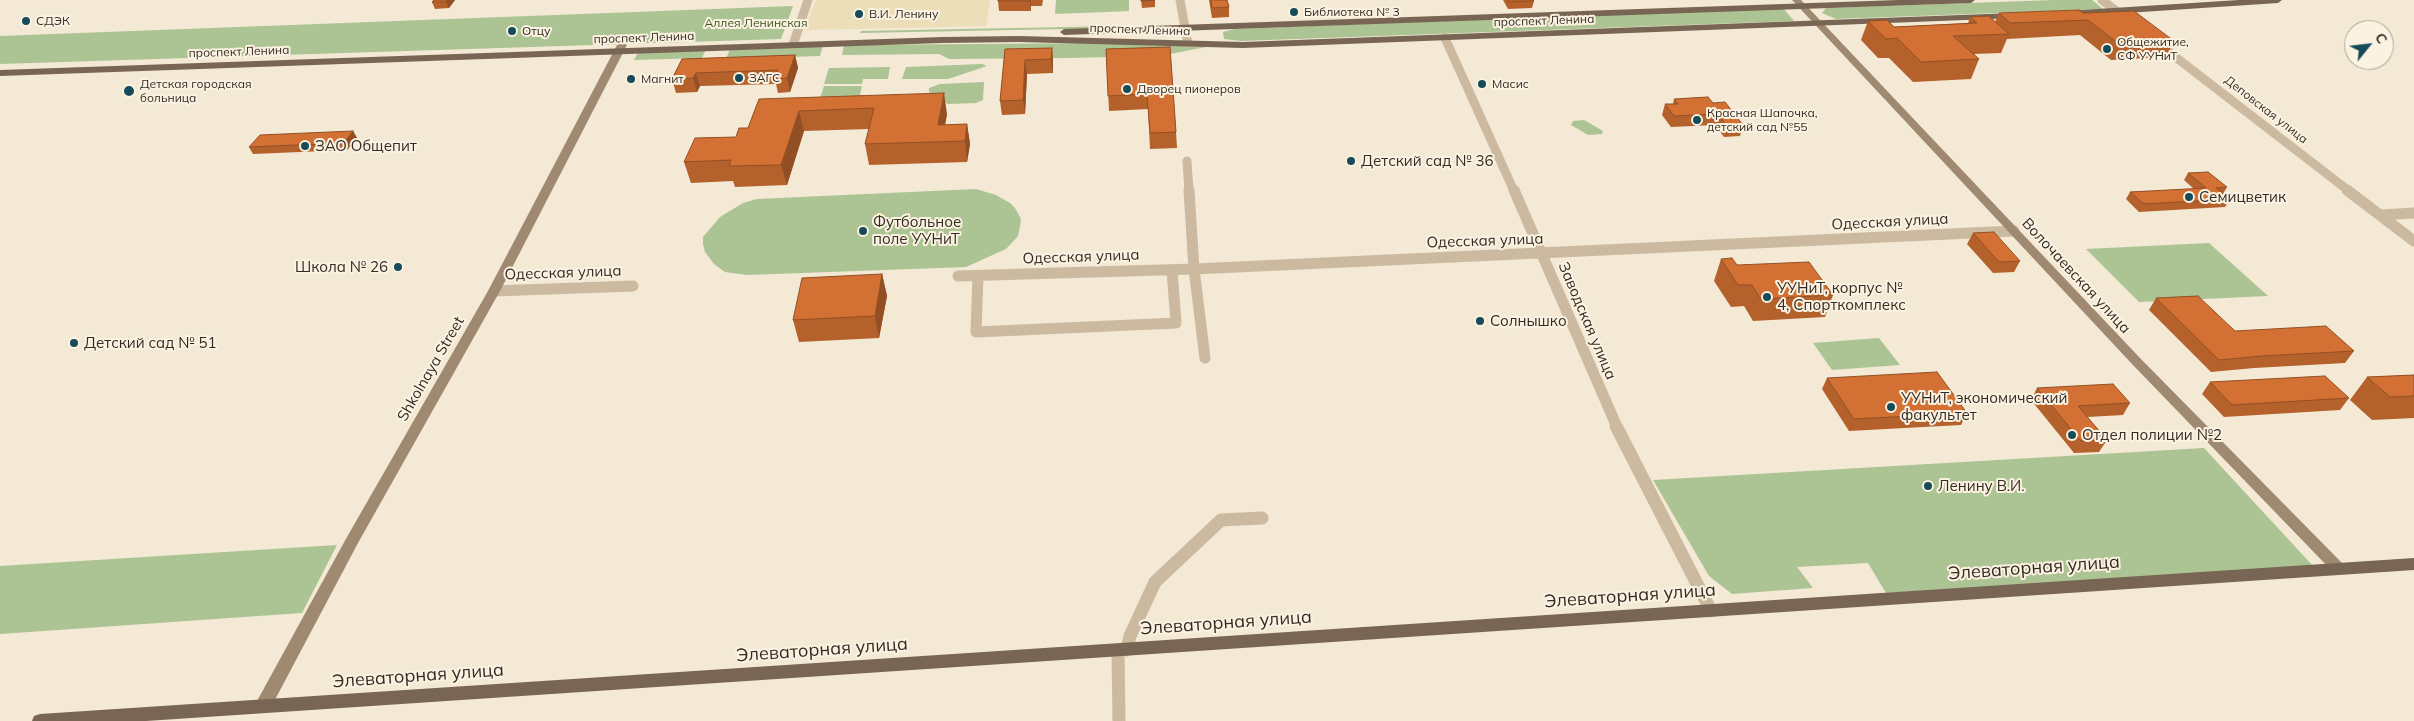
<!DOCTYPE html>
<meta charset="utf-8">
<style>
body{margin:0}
#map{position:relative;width:2414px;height:721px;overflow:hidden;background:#f3e9d5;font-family:Mulish,sans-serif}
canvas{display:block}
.north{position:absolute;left:2344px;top:20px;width:50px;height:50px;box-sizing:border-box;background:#fbf2e1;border:1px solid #aba395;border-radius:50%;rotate:61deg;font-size:14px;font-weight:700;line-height:20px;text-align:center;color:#342c24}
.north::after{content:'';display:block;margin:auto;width:18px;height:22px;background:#164b59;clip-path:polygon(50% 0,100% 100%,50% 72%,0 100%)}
</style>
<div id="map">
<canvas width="2414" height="721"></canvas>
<div class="north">С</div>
</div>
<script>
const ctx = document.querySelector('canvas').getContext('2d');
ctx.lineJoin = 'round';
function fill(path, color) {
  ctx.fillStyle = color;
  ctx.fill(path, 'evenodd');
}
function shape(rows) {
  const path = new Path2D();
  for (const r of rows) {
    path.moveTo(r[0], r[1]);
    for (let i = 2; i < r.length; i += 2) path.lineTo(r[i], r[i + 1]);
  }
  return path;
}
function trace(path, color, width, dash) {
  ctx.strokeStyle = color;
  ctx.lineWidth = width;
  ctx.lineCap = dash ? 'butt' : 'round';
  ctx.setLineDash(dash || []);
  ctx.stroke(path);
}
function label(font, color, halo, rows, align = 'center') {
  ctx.font = font + ' Mulish,sans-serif';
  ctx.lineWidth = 4;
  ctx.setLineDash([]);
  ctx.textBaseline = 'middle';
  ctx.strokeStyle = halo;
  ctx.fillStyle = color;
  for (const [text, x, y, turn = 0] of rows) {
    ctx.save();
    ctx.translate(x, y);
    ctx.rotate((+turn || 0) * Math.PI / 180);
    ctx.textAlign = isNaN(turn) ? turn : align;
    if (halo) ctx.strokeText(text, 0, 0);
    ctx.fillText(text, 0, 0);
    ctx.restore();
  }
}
fill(shape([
 [1056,0,1129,0,1129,11,1055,14],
 [2054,0,2092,0,2103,9,1836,19,1822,13,1826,8],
 [793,6,781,39,0,64,0,36],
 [1783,8,1794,21,1241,41,1224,39,1223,32,1235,29],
 [1119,26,1119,28,860,33,861,31],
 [1109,43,1206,47,1160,56,1067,58,949,59,939,54,842,55,844,45],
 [823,45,820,56,726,59,730,49],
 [706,49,702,58,634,60,639,51],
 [982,64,987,66,948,79,902,79,906,67],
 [890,67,888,79,863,79,862,84,824,84,829,68],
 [984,82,983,100,976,103,948,104,929,92,929,88,940,84],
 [824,86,862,86,860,95,884,96,820,98],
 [1584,120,1603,131,1602,134,1588,135,1571,125,1573,121],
 [976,189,996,195,1010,203,1015,208,1021,219,1020,227,1018,236,1006,249,966,267,747,275,725,272,714,264,705,252,703,244,703,237,720,217,743,203,757,199],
 [2209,243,2268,296,2139,302,2086,249],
 [1879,338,1900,365,1832,370,1813,343],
 [2204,448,2313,566,1886,593,1868,563,1797,567,1813,588,1732,594,1709,576,1653,480],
 [337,545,302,613,0,634,0,566]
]), '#acc394');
fill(shape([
 [816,0,990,0,986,26,804,30]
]), '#eddeba');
trace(shape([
 [1180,0,1188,44],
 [2102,0,2124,17],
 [1445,38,1514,191],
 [2156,42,2349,191],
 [793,45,808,0],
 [1187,161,1189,191]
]), '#cbbaa0', 9);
trace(shape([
 [1189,190,1194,269,1205,358],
 [1514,190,1617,427],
 [2347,190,2414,241],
 [2381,215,2414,213],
 [958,276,1194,269,2014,231],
 [978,276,976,332,1176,323,1172,270],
 [494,291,633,286]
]), '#cbbaa0', 11);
trace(shape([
 [1616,426,1711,611],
 [1118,650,1119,721],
 [1127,650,1130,636,1155,582,1221,520,1262,518]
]), '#cbbaa0', 13);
fill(shape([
 [1792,0,1801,0,2140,358,2343,564,2345,568,2343,572,2338,574,2333,572,2132,364,1792,0],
 [622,42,627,45,500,291,358,543,269,711,263,713,257,711,255,706,257,701,347,537,488,291,617,45,622,42]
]), '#9f8971');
fill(shape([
 [1898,0,1975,0,1971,3,1064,35,1060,32,1064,29,1898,0],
 [2239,0,2282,0,2278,3,2066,17,2062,14,2066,11,2239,0],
 [2014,13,2017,14,2017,18,1243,48,1019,42,942,43,0,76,0,70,942,37,1019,36,1243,42,2014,13],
 [2414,558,2414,570,146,721,32,721,34,716,40,714,2414,558]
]), '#786553');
fill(shape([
 [455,0,449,8,435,9,432,2],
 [998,0,1043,0,1042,6,1031,6,1031,11,999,11],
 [1141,0,1155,0,1155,7,1142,8],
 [1209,0,1227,0,1229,7,1229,17,1212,18],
 [1503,0,1533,0,1534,1,1532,8,1508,9],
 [1999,13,2083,13,2174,41,2166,57,2111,60,2080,35,2007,39,2001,53,1974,54,1979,59,1971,79,1913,82,1889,58,1878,58,1861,40,1868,21,1894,27,1968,23,1970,17,1995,22],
 [1170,47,1176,132,1177,148,1150,149,1148,109,1109,111,1106,49],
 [1052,48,1053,61,1053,73,1027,74,1025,114,1002,115,1000,101,1005,49],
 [795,55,798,68,790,92,778,93,776,84,700,86,697,92,676,93,672,79,682,59],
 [759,99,947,114,945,125,967,124,970,144,967,162,869,165,865,144,869,129,804,131,787,185,735,187,733,181,691,183,684,162,736,137,748,128],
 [1674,99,1713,103,1743,125,1740,136,1724,137,1715,125,1671,127,1662,115,1665,104,1673,104],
 [353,131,357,138,347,150,253,154,249,147],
 [2188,173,2227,187,2223,194,2230,199,2225,207,2139,212,2126,199,2130,192,2194,189,2184,180],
 [1973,233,2020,261,2014,272,1993,273,1967,244],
 [1721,259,1737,265,1833,295,1825,317,1753,321,1744,306,1731,307,1714,281],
 [882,274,887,296,879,338,799,342,793,320],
 [2156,298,2235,331,2354,351,2345,363,2254,368,2211,372,2149,310],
 [2414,375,2414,418,2372,420,2350,400,2367,377],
 [1827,378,1967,413,1961,425,1849,431,1822,389],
 [2210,382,2349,398,2340,410,2224,417,2202,394],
 [2037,388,2130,403,2123,415,2087,417,2107,440,2099,452,2074,453,2031,400]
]), '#b5612c');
fill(shape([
 [447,0,455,0,449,8,446,2],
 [1030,0,1031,0,1031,11],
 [1052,48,1053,61,1053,73,1051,59],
 [795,55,798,68,790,92,787,78],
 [1025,60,1027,74,1025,114,1023,100],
 [696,73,700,86,697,92,693,78],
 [944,93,947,114,942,142,938,125],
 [799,111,804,131,787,185,781,165],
 [967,124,970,144,967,162,965,141],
 [353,131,357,138,347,150,344,143],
 [882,274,887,296,879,338,875,316]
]), '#934f24');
const building = shape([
 [434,0,447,0,446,2,432,2,434,0],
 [998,0,1030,0,1030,1,998,1,998,0],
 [1141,0,1155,0,1141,1,1141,0],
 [1211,0,1227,0,1229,7,1212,8,1211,0],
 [1508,0,1533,0,1534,1,1509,2,1508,0],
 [2079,10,2083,13,2134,11,2174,41,2119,44,2088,20,2010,23,1999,13,2079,10],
 [1989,16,2009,34,1953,36,1979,59,1921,62,1897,38,1886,39,1868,21,1887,20,1894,27,1977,23,1970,17,1989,16],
 [1170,47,1176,132,1150,133,1147,94,1108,96,1106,49,1170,47],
 [1052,48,1051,59,1025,60,1023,100,1000,101,1005,49,1052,48],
 [795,55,787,78,775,79,778,70,696,73,693,78,672,79,682,59,795,55],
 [944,93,938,125,967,124,965,141,865,144,874,108,799,111,781,165,729,166,731,160,684,162,695,138,736,137,739,128,748,128,759,99,944,93],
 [1708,97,1713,103,1725,102,1743,125,1727,126,1718,114,1674,116,1665,104,1678,104,1674,99,1708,97],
 [353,131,344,143,249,147,260,135,353,131],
 [2208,172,2227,187,2216,188,2230,199,2144,204,2130,192,2206,188,2188,173,2208,172],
 [1994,232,2020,261,1999,262,1973,233,1994,232],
 [1732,258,1737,265,1809,262,1833,295,1761,299,1752,285,1738,285,1721,259,1732,258],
 [882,274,875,316,793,320,802,278,882,274],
 [2198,296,2235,331,2326,326,2354,351,2262,356,2219,360,2156,298,2198,296],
 [1937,372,1967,413,1854,419,1827,378,1937,372],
 [2414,375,2414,396,2390,397,2367,377,2414,375],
 [2325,376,2349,398,2232,405,2210,382,2325,376],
 [2113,384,2130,403,2078,406,2107,440,2081,441,2037,388,2113,384]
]);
fill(building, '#d27133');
trace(building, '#934f24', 1);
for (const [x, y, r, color] of [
 [1294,12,5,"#164b59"],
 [859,14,5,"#164b59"],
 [26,21,5,"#164b59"],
 [512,31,5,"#164b59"],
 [2107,49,5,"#164b59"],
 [739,78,5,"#164b59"],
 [631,79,5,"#164b59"],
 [1482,84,5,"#164b59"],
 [1127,89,5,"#164b59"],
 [129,91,6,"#164b59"],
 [1697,120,5,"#164b59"],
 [305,146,5,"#164b59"],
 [1351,161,5,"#164b59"],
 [2189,197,5,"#164b59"],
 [863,231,5,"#164b59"],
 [398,267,5,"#164b59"],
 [1767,297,5,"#164b59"],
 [1480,321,5,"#164b59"],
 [74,343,5,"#164b59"],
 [1891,407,5,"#164b59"],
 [2072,435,5,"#164b59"],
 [1928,486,5,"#164b59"]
]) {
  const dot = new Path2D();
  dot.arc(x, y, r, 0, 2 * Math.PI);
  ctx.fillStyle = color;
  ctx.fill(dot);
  trace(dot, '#fbf2e1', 2);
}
label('12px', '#342c24', '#fbf2e1', [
 ["Библиотека № 3",1304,12],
 ["В.И. Ленину",869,14],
 ["СДЭК",36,21],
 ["Отцу",522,31],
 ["Общежитие,",2117,42],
 ["СФ УУНиТ",2117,56],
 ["ЗАГС",749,78],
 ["Магнит",641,79],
 ["Детская городская",140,84],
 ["больница",140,98],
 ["Масис",1492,84],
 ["Дворец пионеров",1137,89],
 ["Красная Шапочка,",1707,113],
 ["детский сад №55",1707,127]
], 'left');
label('12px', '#342c24', '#fbf2e1', [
 ["проспект Ленина",1544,21,-2],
 ["проспект Ленина",1140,30,2],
 ["проспект Ленина",644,38,-2],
 ["проспект Ленина",239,52,-2],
 ["Деповская улица",2266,110,38]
]);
label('12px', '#3d5525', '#fbf2e1', [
 ["Аллея Ленинская",756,23]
]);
label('15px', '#342c24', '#fbf2e1', [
 ["ЗАО Общепит",315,146],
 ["Детский сад № 36",1361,161],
 ["Семицветик",2199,197],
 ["Футбольное",873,222],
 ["поле УУНиТ",873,239],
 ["Школа № 26",388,267,"right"],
 ["УУНиТ, корпус №",1777,288],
 ["4, Спорткомплекс",1777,305],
 ["Солнышко",1490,321],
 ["Детский сад № 51",84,343],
 ["УУНиТ, экономический",1901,398],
 ["факультет",1901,415],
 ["Отдел полиции №2",2082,435],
 ["Ленину В.И.",1938,486]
], 'left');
label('15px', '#342c24', '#fbf2e1', [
 ["Одесская улица",1890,222,-3],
 ["Одесская улица",1485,241,-2],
 ["Одесская улица",1081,257,-2],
 ["Одесская улица",563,273,-2],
 ["Волочаевская улица",2076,276,47],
 ["Заводская улица",1587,321,67],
 ["Shkolnaya Street",431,369,-60]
]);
label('18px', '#342c24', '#fbf2e1', [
 ["Элеваторная улица",2034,568,-4],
 ["Элеваторная улица",1630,596,-4],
 ["Элеваторная улица",1226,623,-4],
 ["Элеваторная улица",822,650,-4],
 ["Элеваторная улица",418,676,-4]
]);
</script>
